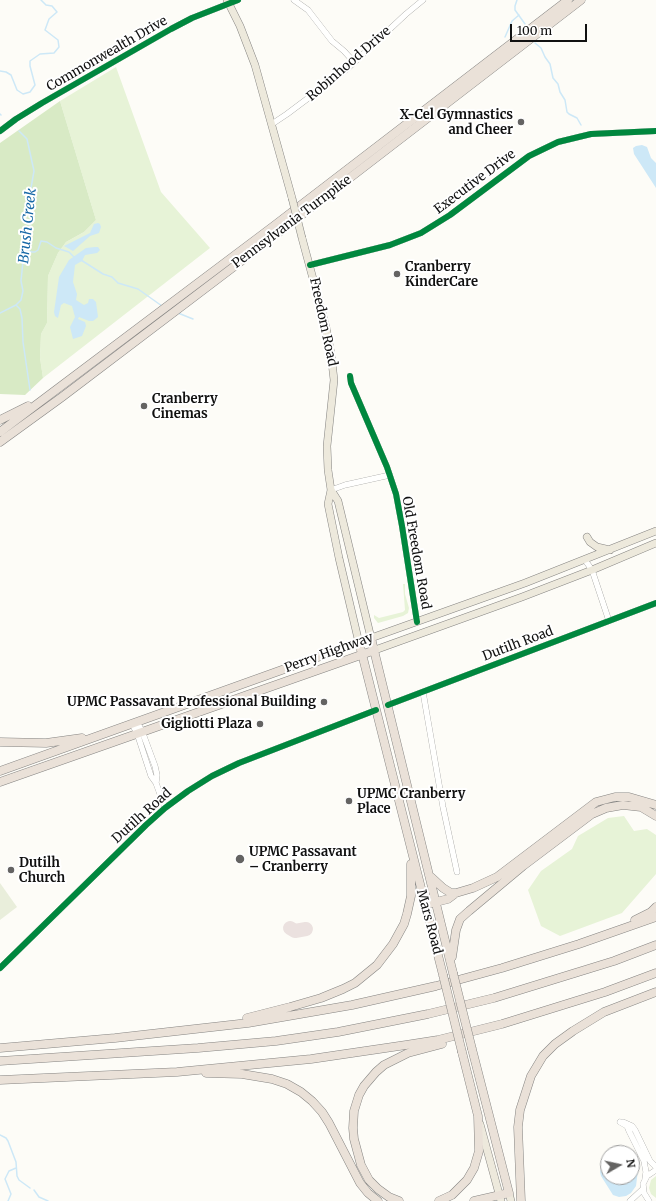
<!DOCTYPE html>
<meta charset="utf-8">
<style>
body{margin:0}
#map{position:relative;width:656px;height:1201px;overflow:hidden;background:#fdfcf7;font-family:Merriweather,serif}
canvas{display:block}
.north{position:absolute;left:600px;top:1145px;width:40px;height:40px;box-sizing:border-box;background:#fff;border:1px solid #a0a0a0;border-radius:50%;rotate:81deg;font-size:11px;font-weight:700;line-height:16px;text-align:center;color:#111}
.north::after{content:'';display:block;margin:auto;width:14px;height:18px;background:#646362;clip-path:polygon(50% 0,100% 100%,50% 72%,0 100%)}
.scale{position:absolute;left:510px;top:24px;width:77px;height:18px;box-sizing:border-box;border:2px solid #111;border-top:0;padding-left:5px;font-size:12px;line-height:14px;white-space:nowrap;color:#111;-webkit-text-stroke:3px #fff;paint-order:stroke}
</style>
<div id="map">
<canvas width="656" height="1201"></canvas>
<div class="north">N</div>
<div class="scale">100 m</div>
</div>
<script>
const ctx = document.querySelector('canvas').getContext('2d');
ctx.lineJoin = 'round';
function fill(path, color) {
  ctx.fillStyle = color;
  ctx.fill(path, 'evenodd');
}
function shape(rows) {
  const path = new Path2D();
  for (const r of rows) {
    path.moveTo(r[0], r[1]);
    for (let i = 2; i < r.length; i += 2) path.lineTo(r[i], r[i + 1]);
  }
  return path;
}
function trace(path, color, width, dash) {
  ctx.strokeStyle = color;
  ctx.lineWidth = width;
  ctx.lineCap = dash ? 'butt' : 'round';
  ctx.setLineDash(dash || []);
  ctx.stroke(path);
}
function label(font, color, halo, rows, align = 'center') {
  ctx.font = font + ' Merriweather,serif';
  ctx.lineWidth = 4;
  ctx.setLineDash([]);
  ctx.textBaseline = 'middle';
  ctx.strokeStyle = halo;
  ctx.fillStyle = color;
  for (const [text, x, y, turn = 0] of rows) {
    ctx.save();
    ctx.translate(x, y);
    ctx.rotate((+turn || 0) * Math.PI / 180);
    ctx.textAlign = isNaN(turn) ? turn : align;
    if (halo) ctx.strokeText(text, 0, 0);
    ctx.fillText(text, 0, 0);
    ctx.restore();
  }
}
fill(shape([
 [116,67,161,192,210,248,43,378,40,358,41,334,47,323,48,276,58,253,66,242,84,232,96,220,60,101],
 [403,584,405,584,405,594,409,608,408,613,403,616,378,623,374,618,374,615,379,618,403,612,405,610],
 [624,816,634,831,647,829,656,835,656,874,622,913,560,936,541,926,528,890,541,871,572,849,578,836,608,818],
 [656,1176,656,1198,651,1194,649,1188,651,1180]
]), '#e7f3d7');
fill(shape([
 [60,101,96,220,84,232,66,242,58,253,48,276,47,323,41,334,40,358,43,378,25,395,0,394,0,143]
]), '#d8eac5');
fill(shape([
 [0,883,17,907,0,920]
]), '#e9eedb');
fill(shape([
 [642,145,647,147,651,158,656,163,656,188,634,154,633,148,636,146],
 [98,223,100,224,101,227,99,233,90,236,73,251,64,246,90,233,94,224],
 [95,247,98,247,100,250,97,253,85,255,82,261,75,265,73,282,77,294,76,300,84,305,88,303,89,299,93,299,96,302,98,317,93,321,89,321,79,317,78,319,85,322,86,326,82,336,73,339,70,327,75,317,72,306,64,303,61,305,58,318,55,316,54,312,59,277,69,260,86,248],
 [632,1162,638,1170,636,1186,631,1193,626,1196,619,1197,613,1195,601,1176,600,1172,601,1169,608,1164,608,1177,632,1177]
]), '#cde8f7');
trace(shape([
 [517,0,515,6,515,10,525,24],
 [505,37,512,21,519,15],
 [535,43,541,48,545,57,550,64,553,78,558,84,560,92,565,100,567,112,569,114,577,118,581,125],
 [0,71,6,72,11,75,17,90,23,94,30,92,35,85,30,66,30,61,40,54,54,53,59,47,58,40,45,30,49,19,57,12,52,6,46,5,41,0],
 [0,114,1,115],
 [26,250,32,252,35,252,38,250,41,241,47,242,56,248,69,252,74,257],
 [81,260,103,274,112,277,118,283,138,289,162,306],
 [16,305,20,309,22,318,23,342,30,390],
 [0,313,16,305,21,300,23,291,21,281,23,261,31,218,31,188,34,171,27,139,19,131],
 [178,313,193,319],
 [0,1135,6,1138,8,1141,16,1162,17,1176,19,1180,30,1188],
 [34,1190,39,1197,48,1201],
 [8,1201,11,1194,5,1179,9,1171,16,1168]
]), '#cde8f7', 1.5);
trace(shape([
 [290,928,295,931,306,929]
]), '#ebe1df', 14);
const minor = shape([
 [294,0,308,10,332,41,344,51,354,62],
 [272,124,287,114,347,69,406,14,423,0],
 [0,131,16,119,42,103,171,29,192,18,238,0],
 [310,265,390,245,421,233,450,215,529,156,558,142,591,134,656,131],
 [350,376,351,383,387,467,396,494,402,526,417,622],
 [331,490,345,485,390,475],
 [585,560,592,570,609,621],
 [423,692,443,807,457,872],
 [388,705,656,603],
 [137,722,142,731,155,766,157,775,156,783],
 [132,724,137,733,151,776,156,783,165,808],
 [0,968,146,825,165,808,188,791,212,776,239,763,376,710],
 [620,1122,627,1126,629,1131,644,1161,646,1172,645,1179],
 [623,1122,632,1126,635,1130,650,1161,656,1167],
 [630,1201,643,1189],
 [649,1201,644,1193,643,1184,647,1176,656,1170]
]);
const major = shape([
 [227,0,240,26,255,65,292,198],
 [302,238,326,327,331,354,334,380,327,446,328,470,331,490,328,504,339,558,359,643],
 [331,490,338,501,371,638,525,583,656,531],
 [587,537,590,542,597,547,610,550],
 [375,650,522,597,592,570,656,543],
 [480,1124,501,1201],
 [509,1193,511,1201]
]);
const highway = shape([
 [0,420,28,406],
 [0,432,275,225,568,0],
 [0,442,62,397,273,237,581,0],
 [361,650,443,975],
 [0,742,46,743,82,738],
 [0,771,371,638,453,973],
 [0,782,375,650],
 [431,877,443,888,451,893,456,893],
 [432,903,448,899,456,893,473,888,497,877,596,802,615,797,629,797,656,805],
 [635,920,651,912,656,907],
 [452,957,456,930,460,919,469,911,523,866,592,814,606,808,623,805,641,807,656,816],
 [247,1018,290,1007,321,998,343,989,355,983,377,965,393,944,404,924,407,914,411,896,411,864],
 [0,1048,115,1038,248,1023,352,1005,436,986,502,968,579,944,656,917],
 [472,1049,509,1193,474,1201],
 [0,1061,198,1048,276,1041,338,1032,428,1014,494,998,614,961,656,945],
 [206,1073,242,1074,272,1079,287,1084,301,1092,312,1101,322,1112,329,1123,360,1183,368,1193,378,1201],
 [0,1080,177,1072,311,1059,406,1045,438,1040,502,1024,605,992,656,973],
 [399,1201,389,1197,378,1189,369,1180,361,1165,354,1139,353,1128,354,1111,359,1095,364,1086,376,1072,384,1065,408,1053,442,1044],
 [439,1201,452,1195,467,1180,474,1168,479,1151,478,1116,462,1052],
 [521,1201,518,1127,520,1110,531,1076,543,1056,555,1044,573,1031,604,1012,656,992]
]);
trace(minor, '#979795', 6);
trace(major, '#858482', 8);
trace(highway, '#858482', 9);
trace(minor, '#fffffe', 5.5);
trace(major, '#ede9dc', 7);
trace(highway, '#eae1d8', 8);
const majorBridge = shape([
 [292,198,302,238]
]);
const highwayBridge = shape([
 [453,973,472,1049],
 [443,975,462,1052]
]);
trace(majorBridge, '#858482', 8, []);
trace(highwayBridge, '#858482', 9, []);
trace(majorBridge, '#ede9dc', 7);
trace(highwayBridge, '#eae1d8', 8);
trace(shape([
 [0,131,16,119,42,103,171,29,192,18,238,0],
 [310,265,390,245,421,233,450,215,529,156,558,142,591,134,656,131],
 [350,376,351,383,387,467,396,494,402,526,417,622],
 [388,705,656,603],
 [0,968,146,825,165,808,188,791,212,776,239,763,376,710]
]), '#00873e', 6);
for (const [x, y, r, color] of [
 [521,122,4,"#646362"],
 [397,274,4,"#646362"],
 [144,406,4,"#646362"],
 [324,702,4,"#646362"],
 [260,724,4,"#646362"],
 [349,801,4,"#646362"],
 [240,859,5,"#646362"],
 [11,870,4,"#646362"]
]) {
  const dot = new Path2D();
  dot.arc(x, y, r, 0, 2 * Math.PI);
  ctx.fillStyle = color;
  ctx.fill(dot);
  trace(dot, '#fff', 1.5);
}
label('13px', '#111', '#fff', [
 ["Commonwealth Drive",107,54,-30],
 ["Robinhood Drive",349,64,-41],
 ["Executive Drive",475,182,-37],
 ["Pennsylvania Turnpike",292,222,-37],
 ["Freedom Road",323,322,78],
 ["Old Freedom Road",416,553,80],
 ["Dutilh Road",518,644,-21],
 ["Perry Highway",329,653,-20],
 ["Dutilh Road",142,816,-42],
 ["Mars Road",429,922,75]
]);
label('bold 13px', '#111', '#fff', [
 ["X-Cel Gymnastics",513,115,"right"],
 ["and Cheer",513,130,"right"],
 ["Cranberry",405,267],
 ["KinderCare",405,282],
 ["Cranberry",152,399],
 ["Cinemas",152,414],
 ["UPMC Passavant Professional Building",316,702,"right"],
 ["Gigliotti Plaza",252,724,"right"],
 ["UPMC Cranberry",357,794],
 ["Place",357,809],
 ["UPMC Passavant",249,852],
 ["– Cranberry",249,867],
 ["Dutilh",19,863],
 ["Church",19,878]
], 'left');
label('italic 14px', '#1768a6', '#fff', [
 ["Brush Creek",28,226,-84]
]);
</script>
